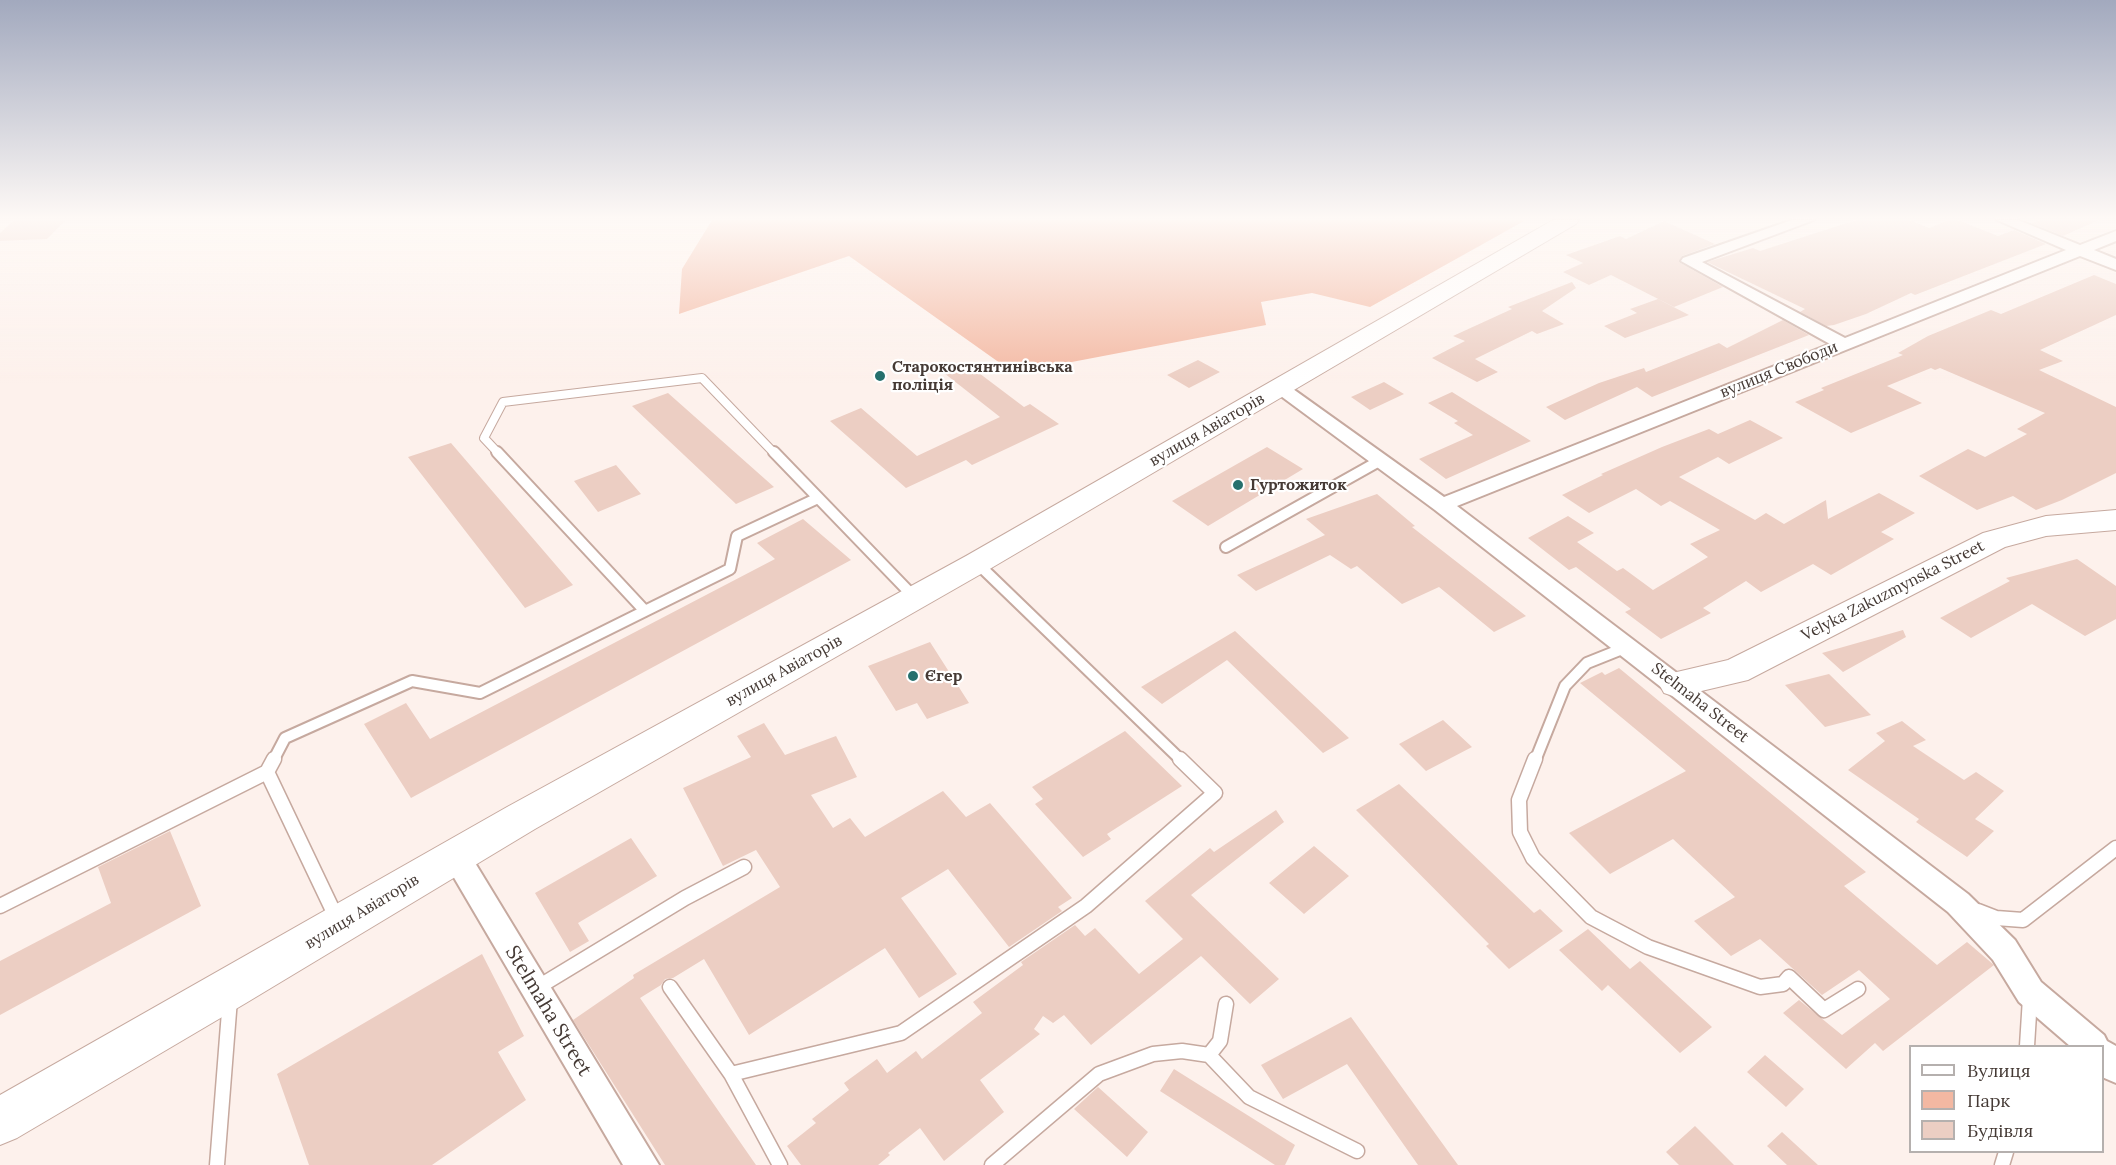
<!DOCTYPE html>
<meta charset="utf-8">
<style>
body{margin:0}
#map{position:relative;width:2116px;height:1165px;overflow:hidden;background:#fdf1ec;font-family:Lora,serif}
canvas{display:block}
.legend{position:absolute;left:1909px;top:1045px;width:195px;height:108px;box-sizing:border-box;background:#fff;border:2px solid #b5b0ae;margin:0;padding:8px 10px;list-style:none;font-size:18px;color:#453a35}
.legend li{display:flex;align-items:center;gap:12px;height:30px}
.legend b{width:30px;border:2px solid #b5b0ae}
</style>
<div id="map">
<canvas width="2116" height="1165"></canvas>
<ul class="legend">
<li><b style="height:8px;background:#fff"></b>Вулиця</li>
<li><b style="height:16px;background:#f3b8a2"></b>Парк</li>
<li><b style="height:16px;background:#eccec3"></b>Будівля</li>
</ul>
</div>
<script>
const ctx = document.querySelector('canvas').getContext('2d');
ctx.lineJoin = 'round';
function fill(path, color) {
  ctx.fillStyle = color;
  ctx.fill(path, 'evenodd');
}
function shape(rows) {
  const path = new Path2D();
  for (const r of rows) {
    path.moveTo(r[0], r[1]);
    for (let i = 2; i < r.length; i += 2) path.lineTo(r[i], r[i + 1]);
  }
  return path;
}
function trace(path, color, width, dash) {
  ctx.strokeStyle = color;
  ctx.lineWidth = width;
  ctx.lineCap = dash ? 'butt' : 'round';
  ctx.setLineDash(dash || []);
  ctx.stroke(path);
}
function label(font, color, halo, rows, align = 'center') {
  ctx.font = font + ' Lora,serif';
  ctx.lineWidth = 4.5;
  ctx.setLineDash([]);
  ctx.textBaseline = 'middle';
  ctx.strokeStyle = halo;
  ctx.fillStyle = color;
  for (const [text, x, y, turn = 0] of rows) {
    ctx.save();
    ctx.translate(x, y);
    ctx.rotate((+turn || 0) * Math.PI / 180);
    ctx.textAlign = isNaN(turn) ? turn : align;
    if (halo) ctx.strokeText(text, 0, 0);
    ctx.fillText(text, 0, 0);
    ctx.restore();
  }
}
fill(shape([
 [712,220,1526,220,1370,307,1312,293,1261,302,1266,325,1014,373,849,256,679,314,682,269]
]), '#f3b8a2');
fill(shape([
 [14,220,66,220,47,239,0,241,0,233],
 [1856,220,1910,220,1929,228,1949,220,1958,220,1998,236,2014,230,2046,244,1915,295,1911,293,1866,314,1834,325,1826,326,1800,312,1805,309,1707,262,1753,248,1760,251],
 [2039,220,2099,220,2063,236,2031,223],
 [1664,221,1715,244,1682,256,1679,262,1723,287,1674,307,1611,275,1589,285,1563,272,1583,263,1566,255,1620,236,1626,239],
 [2094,275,2116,284,2116,315,2040,350,2063,361,2039,370,2116,407,2116,473,2062,500,2036,510,2013,496,1977,510,1919,476,1968,449,1985,457,2027,434,2017,429,2045,413,1940,368,1935,370,1931,368,1887,386,1922,403,1851,433,1795,402,1824,390,1821,388,1903,355,1898,353,1928,336,1991,310,2001,314],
 [1572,282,1576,288,1542,311,1564,324,1537,334,1532,331,1475,359,1498,372,1477,382,1432,358,1465,341,1453,336,1512,309,1508,307],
 [1658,299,1689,315,1625,338,1604,326,1637,313,1630,309],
 [1783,320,1809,335,1652,397,1637,387,1565,420,1546,407,1599,383,1644,368,1646,372,1719,343,1727,348],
 [1198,360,1220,372,1189,388,1167,375],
 [967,364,1024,407,1030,404,1059,424,972,465,966,460,906,488,830,421,861,408,917,456,1000,417,944,373],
 [1384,382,1404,394,1370,410,1351,397],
 [1452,392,1494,418,1531,441,1446,479,1419,459,1473,435,1454,423,1458,421,1428,403],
 [668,393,774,487,736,504,632,406],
 [1750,420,1783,438,1729,464,1718,457,1679,477,1755,520,1766,513,1784,524,1826,500,1828,519,1879,493,1915,513,1881,532,1894,539,1831,575,1813,564,1761,592,1746,581,1703,608,1711,613,1661,639,1625,612,1631,609,1576,567,1569,570,1528,538,1568,516,1594,533,1577,542,1617,571,1623,568,1653,590,1708,557,1690,544,1720,530,1670,501,1661,506,1636,489,1589,513,1562,495,1603,475,1601,474,1662,447,1709,429,1718,434],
 [451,443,573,585,525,608,408,457],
 [1267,447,1303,469,1208,526,1172,501],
 [616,465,641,494,598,512,574,481],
 [1377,494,1415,526,1412,527,1526,616,1494,632,1439,587,1402,604,1357,566,1351,569,1330,555,1256,591,1237,575,1325,535,1306,519],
 [803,519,851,560,411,798,364,724,406,703,430,739,775,559,757,543],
 [2077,559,2116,586,2116,619,2085,636,2032,604,1971,638,1940,618,2010,581,2006,578],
 [1903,630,1906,637,1843,672,1822,653],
 [1235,631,1349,738,1323,753,1227,660,1162,704,1141,687],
 [930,642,969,703,927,719,917,703,896,711,868,666],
 [1619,668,1866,872,1844,886,1937,965,1967,942,1994,965,1883,1051,1875,1043,1846,1069,1783,1013,1799,1000,1842,1035,1890,999,1859,970,1822,995,1760,939,1731,956,1694,921,1735,897,1673,839,1610,874,1569,833,1686,771,1580,683,1602,672,1605,675],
 [1829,674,1871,715,1825,727,1785,685],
 [1443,720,1472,747,1426,771,1399,744],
 [1902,721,1926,740,1913,746,1964,780,1976,772,2004,791,1975,819,1994,831,1967,857,1916,822,1919,819,1848,770,1885,741,1876,733],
 [764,723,785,755,836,736,857,777,811,795,833,828,850,818,865,837,943,791,966,817,990,803,1072,898,1058,907,1062,911,1009,947,948,869,901,898,957,974,919,998,885,948,749,1035,704,959,673,978,665,979,661,985,640,998,756,1165,665,1165,573,1020,634,978,633,975,780,887,756,850,723,866,683,788,751,757,737,736],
 [1125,731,1182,786,1107,834,1111,839,1083,857,1035,804,1043,799,1032,787],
 [1399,784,1534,913,1540,909,1563,931,1509,969,1486,946,1489,944,1356,810],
 [1276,810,1284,822,1191,895,1279,979,1250,1004,1201,956,1091,1045,1064,1015,1053,1023,1043,1016,1034,1029,1040,1034,980,1080,1004,1112,944,1161,920,1128,888,1153,890,1155,878,1165,801,1165,787,1146,816,1123,812,1119,849,1090,844,1083,877,1059,887,1073,916,1051,922,1059,982,1013,973,1002,1023,965,1021,962,1075,925,1085,936,1095,928,1139,974,1183,939,1145,901,1210,848,1214,852],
 [170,831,201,906,0,1015,0,961,111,903,98,867],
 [631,838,657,876,578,923,589,941,570,952,535,893],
 [1314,846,1349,876,1304,914,1269,883],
 [1588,929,1630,969,1640,961,1712,1027,1680,1053,1608,985,1602,991,1559,950],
 [482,954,524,1036,498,1052,526,1100,432,1165,309,1165,277,1074],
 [1351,1017,1458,1165,1418,1165,1347,1064,1283,1099,1261,1065],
 [1765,1055,1804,1089,1786,1107,1747,1072],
 [1174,1069,1295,1145,1285,1165,1275,1165,1160,1091],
 [1098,1087,1148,1132,1127,1157,1074,1109],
 [1695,1126,1734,1165,1679,1165,1666,1152],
 [1782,1132,1818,1165,1787,1165,1767,1146]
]), '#eccec3');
const laneFar2 = shape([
 [499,454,484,438,503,402,702,378,775,454]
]);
const laneFar1 = shape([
 [774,452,915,598],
 [1226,547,1381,460],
 [977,563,1182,761],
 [645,611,730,569,737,536,818,498],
 [273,761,285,738,412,681,480,693,645,611,497,452],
 [1535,761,1565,686,1587,663,1627,647]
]);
const lane = shape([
 [274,759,267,772,337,919],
 [1535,759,1519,800,1520,832,1533,858,1591,917,1648,947,1760,987,1783,984,1789,977,1824,1010,1858,989],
 [0,906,267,772],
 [1978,911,1996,918,2023,920,2116,848],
 [670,987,731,1074,901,1033,1086,906,1215,793,1180,759],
 [535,989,685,898,744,867],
 [2027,1046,2030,998],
 [1209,1055,1220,1041,1226,1004],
 [731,1074,780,1165],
 [217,1165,230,999],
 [992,1165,1099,1074,1153,1054,1182,1051,1209,1055,1249,1097,1357,1151],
 [2002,1165,2006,1152]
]);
const street = shape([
 [1792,220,1814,220,1702,262,1845,338,2066,250,1997,220,2018,220,2080,245,2116,231,2116,241,2094,250,2116,259,2116,270,2080,256,1457,506,1968,894,2015,940,2041,982,2104,1035,2107,1041,2116,1046,2116,1083,2102,1077,2102,1046,2070,1046,2019,1002,1993,960,1948,912,1435,510,1270,388,1279,382,1286,384,1444,497,1830,344,1681,261,1683,258,1792,220],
 [456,844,466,848,659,1165,623,1165,446,864,442,856,446,848,456,844]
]);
const secondary = shape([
 [1553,220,1579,220,1576,224,988,570,535,829,246,1003,17,1138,0,1145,0,1095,507,807,966,556,1553,220],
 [2116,510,2116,530,2046,536,2005,547,1748,680,1676,697,1664,693,1659,684,1664,675,1728,660,1983,533,2046,516,2116,510]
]);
trace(laneFar2, '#c6a99f', 10);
trace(laneFar1, '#c6a99f', 14);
trace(lane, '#c6a99f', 17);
trace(street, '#c6a99f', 4);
trace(secondary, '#c6a99f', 2);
trace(laneFar2, '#fff', 8);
trace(laneFar1, '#fff', 10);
trace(lane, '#fff', 14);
fill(street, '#fff');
fill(secondary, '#fff');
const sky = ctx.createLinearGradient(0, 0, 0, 383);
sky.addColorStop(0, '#a2a9be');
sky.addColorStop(0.57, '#fef9f6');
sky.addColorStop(1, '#fef9f600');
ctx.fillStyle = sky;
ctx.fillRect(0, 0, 2116, 383);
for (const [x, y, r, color] of [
 [880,376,6,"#26706d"],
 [1238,485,6,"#26706d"],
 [913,676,6,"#26706d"]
]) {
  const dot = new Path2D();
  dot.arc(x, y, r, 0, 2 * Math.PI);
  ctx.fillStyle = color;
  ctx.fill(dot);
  trace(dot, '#fff', 2);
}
label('bold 16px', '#453a35', '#fff', [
 ["Старокостянтинівська",892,367],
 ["поліція",892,385],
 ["Гуртожиток",1250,485],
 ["Єгер",925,676]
], 'left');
label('16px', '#453a35', '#fff', [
 ["вулиця Свободи",1779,370,-22],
 ["вулиця Авіаторів",1207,430,-30],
 ["Velyka Zakuzmynska Street",1893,591,-27],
 ["вулиця Авіаторів",784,671,-29],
 ["Stelmaha Street",1700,703,38],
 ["вулиця Авіаторів",362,912,-31]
]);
label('20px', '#453a35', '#fff', [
 ["Stelmaha Street",548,1011,59]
]);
</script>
